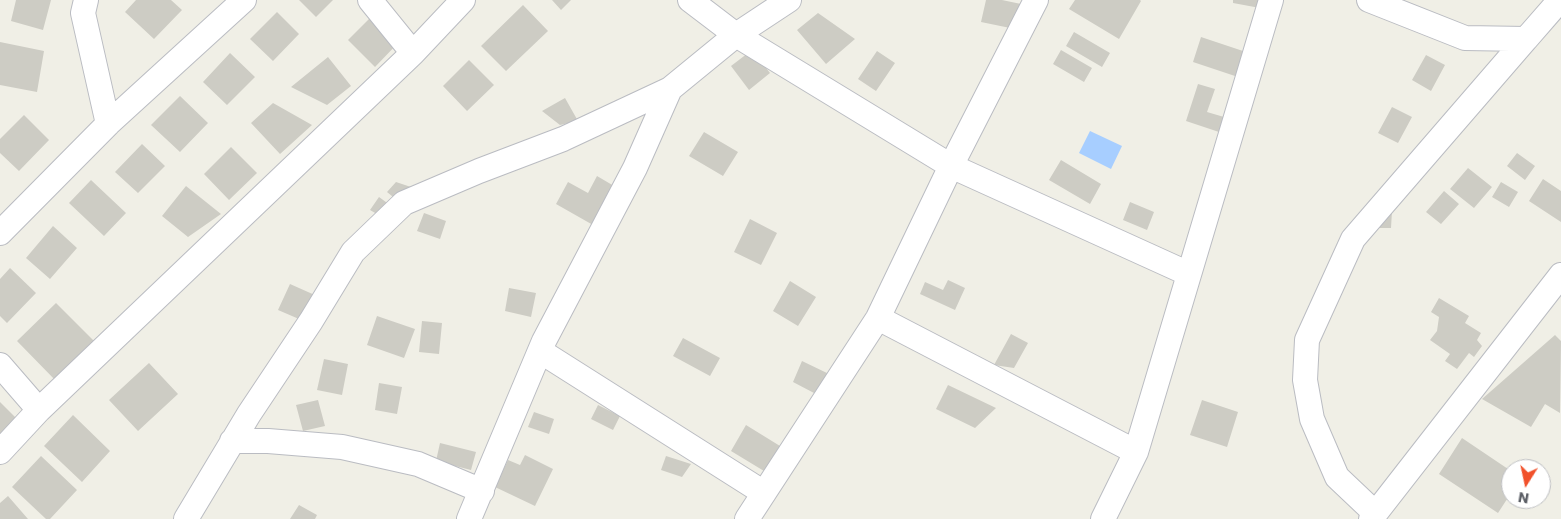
<!DOCTYPE html>
<style>
body{margin:0}
#map{position:relative;width:1561px;height:519px;overflow:hidden;background:#f0efe6;font-family:Poppins,sans-serif}
canvas{display:block}
.north{position:absolute;left:1501px;top:459px;width:50px;height:50px;box-sizing:border-box;background:#fff;border:1px solid #bebfc2;border-radius:50%;rotate:190deg;font-size:14px;font-weight:700;line-height:20px;text-align:center;color:#5d6067}
.north::after{content:'';display:block;margin:auto;width:18px;height:22px;background:#f1512b;clip-path:polygon(50% 0,100% 100%,50% 72%,0 100%)}
</style>
<div id="map">
<canvas width="1561" height="519"></canvas>
<div class="north">N</div>
</div>
<script>
const ctx = document.querySelector('canvas').getContext('2d');
ctx.lineJoin = 'round';
function fill(path, color) {
  ctx.fillStyle = color;
  ctx.fill(path, 'evenodd');
}
function shape(rows) {
  const path = new Path2D();
  for (const r of rows) {
    path.moveTo(r[0], r[1]);
    for (let i = 2; i < r.length; i += 2) path.lineTo(r[i], r[i + 1]);
  }
  return path;
}
function trace(path, color, width, dash) {
  ctx.strokeStyle = color;
  ctx.lineWidth = width;
  ctx.lineCap = dash ? 'butt' : 'round';
  ctx.setLineDash(dash || []);
  ctx.stroke(path);
}
fill(shape([
 [1090,131,1122,146,1111,169,1079,153]
]), '#a7ceff');
fill(shape([
 [16,0,51,0,43,30,11,21],
 [136,0,171,0,182,10,154,39,125,12],
 [299,0,333,0,316,17],
 [552,0,571,0,561,10],
 [986,0,1002,0,1021,4,1015,29,981,22],
 [1075,0,1140,0,1141,1,1119,39,1069,9],
 [1233,0,1262,0,1260,8,1233,3],
 [523,5,548,31,506,71,481,46],
 [277,12,299,34,273,61,250,39],
 [818,13,855,39,826,64,797,30],
 [373,15,400,41,375,67,348,40],
 [1074,32,1110,53,1102,67,1066,46],
 [1201,37,1246,52,1238,77,1193,62],
 [0,42,44,51,37,92,0,85],
 [752,50,770,73,749,90,731,66],
 [1061,50,1092,68,1084,82,1053,64],
 [877,51,895,63,876,91,858,79],
 [230,53,255,77,227,105,203,82],
 [1426,55,1445,65,1431,91,1412,80],
 [328,57,351,86,327,105,291,87],
 [469,60,494,85,467,111,443,86],
 [1198,84,1215,89,1207,112,1224,117,1219,132,1186,121],
 [180,96,208,123,180,152,151,125],
 [565,98,578,121,560,125,542,111],
 [273,103,312,125,280,154,251,123],
 [1392,107,1412,117,1398,143,1378,133],
 [24,115,49,140,19,171,0,153,0,139],
 [704,132,738,152,723,176,689,156],
 [142,144,165,166,138,193,115,172],
 [231,147,257,173,229,200,204,174],
 [1517,153,1535,166,1525,180,1507,166],
 [1061,160,1101,184,1090,204,1049,180],
 [1468,168,1492,187,1474,208,1450,189],
 [597,176,614,186,593,225,556,204,568,182,588,193],
 [1543,179,1561,191,1561,222,1529,201],
 [91,180,126,213,104,236,69,203],
 [396,182,411,187,398,201,387,192],
 [1501,182,1518,192,1509,207,1492,197],
 [186,186,221,214,188,237,162,216],
 [1444,191,1459,204,1441,224,1426,212],
 [379,197,390,205,382,217,370,210],
 [1130,202,1154,212,1147,230,1123,220],
 [1392,211,1391,228,1374,228],
 [424,213,446,221,440,239,417,231],
 [750,219,777,233,761,265,734,252],
 [53,226,77,248,50,279,26,258],
 [10,268,36,293,7,323,0,316,0,279],
 [948,280,965,288,955,310,920,294,925,282,943,290],
 [790,281,816,297,798,326,773,311],
 [290,284,317,296,306,322,278,310],
 [509,288,536,293,531,317,505,311],
 [1439,298,1469,316,1465,323,1481,333,1477,340,1482,346,1474,357,1469,353,1457,369,1445,361,1450,354,1430,340,1437,331,1439,317,1431,312],
 [56,303,97,344,57,382,17,341],
 [377,316,415,329,404,358,367,345],
 [422,321,442,323,439,354,419,352],
 [1011,334,1028,343,1014,368,994,365],
 [1555,335,1561,341,1560,413,1545,404,1531,427,1482,399],
 [683,338,720,358,710,376,673,356],
 [324,359,348,364,342,395,317,390],
 [802,361,829,374,814,393,793,382],
 [149,363,178,394,138,431,109,400],
 [379,383,402,387,397,414,375,410],
 [948,385,996,408,975,428,936,409],
 [318,400,325,426,303,431,296,405],
 [1202,400,1238,412,1227,447,1190,435],
 [0,402,17,419,0,436],
 [598,405,620,416,613,430,591,419],
 [534,412,554,419,549,434,528,427],
 [73,415,110,451,82,482,44,446],
 [746,425,780,446,764,471,731,451],
 [1462,438,1511,471,1511,493,1498,513,1439,474],
 [440,443,476,452,471,470,436,461],
 [525,455,553,469,535,506,495,487,508,460,520,465],
 [41,456,77,490,50,519,46,519,12,487],
 [666,456,691,464,682,477,661,470],
 [8,496,28,519,0,519,0,503],
 [299,505,317,515,315,519,290,519]
]), '#cdccc4');
const minor = shape([
 [86,0,83,13,108,124],
 [370,0,413,53],
 [690,0,736,35,951,166,1189,274],
 [1369,0,1465,38,1526,39,1560,0],
 [0,233,108,124,244,0],
 [878,318,1136,452],
 [540,351,764,493],
 [0,365,39,410],
 [232,441,268,441,342,447,418,464,482,491],
 [0,452,39,410,413,53,463,0],
 [1375,513,1337,477,1312,419,1305,380,1307,340,1353,239,1526,39],
 [186,519,249,414,311,321,353,252,404,203,479,171,563,139,670,89],
 [469,519,544,341,635,168,670,89,736,35,789,0],
 [747,519,878,318,951,166,1036,0],
 [1103,519,1136,452,1271,0],
 [1371,519,1561,275]
]);
trace(minor, '#babcc2', 26);
trace(minor, '#fff', 24);
</script>
